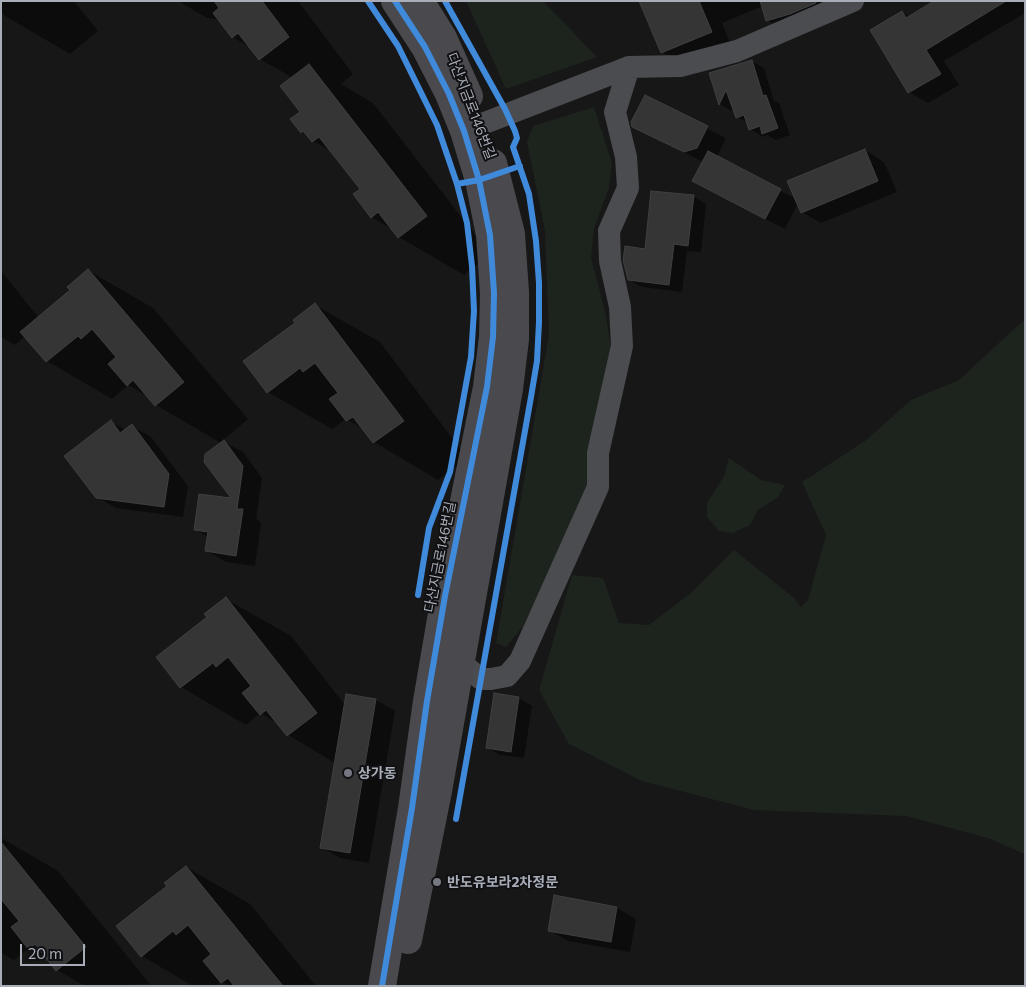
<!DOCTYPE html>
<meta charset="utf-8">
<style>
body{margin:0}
#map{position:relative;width:1026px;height:987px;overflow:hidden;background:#171717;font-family:Commissioner,sans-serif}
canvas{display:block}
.frame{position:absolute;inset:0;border:2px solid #a8adb8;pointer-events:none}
.scale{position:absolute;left:20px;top:944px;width:65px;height:22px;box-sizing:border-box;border:2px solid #a8adb8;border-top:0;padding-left:6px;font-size:15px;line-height:18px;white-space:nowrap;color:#a8adb8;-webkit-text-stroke:4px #111113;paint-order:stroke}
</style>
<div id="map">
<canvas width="1026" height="987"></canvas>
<div class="frame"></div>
<div class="scale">20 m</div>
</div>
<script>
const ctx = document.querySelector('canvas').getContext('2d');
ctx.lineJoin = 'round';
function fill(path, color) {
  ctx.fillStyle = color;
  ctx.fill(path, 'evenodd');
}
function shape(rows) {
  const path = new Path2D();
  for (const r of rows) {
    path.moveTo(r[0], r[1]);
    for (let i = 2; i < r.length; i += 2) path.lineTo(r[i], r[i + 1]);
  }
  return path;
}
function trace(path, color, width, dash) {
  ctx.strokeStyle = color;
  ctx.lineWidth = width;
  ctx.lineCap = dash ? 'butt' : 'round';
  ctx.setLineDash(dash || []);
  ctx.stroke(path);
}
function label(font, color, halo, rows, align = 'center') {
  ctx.font = font + ' Commissioner,"Noto Sans KR",sans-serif';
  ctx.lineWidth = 4;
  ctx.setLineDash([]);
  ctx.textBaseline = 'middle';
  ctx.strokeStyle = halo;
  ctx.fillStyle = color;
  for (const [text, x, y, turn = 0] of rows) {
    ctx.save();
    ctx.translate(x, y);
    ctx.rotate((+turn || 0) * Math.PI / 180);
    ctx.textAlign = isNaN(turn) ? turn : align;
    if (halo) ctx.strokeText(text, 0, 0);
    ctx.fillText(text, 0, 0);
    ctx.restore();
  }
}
fill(shape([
 [466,1,543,1,597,57,506,89],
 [594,107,612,163,609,188,594,228,591,258,605,311,611,348,592,484,523,626,506,647,496,643,549,335,545,231,527,142,533,126],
 [1025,319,1025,854,988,838,906,816,754,810,642,781,569,744,539,690,572,575,603,578,619,623,649,625,692,592,734,550,794,598,801,607,808,600,826,535,802,482,865,441,911,400,959,380],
 [729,458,761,480,785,485,778,497,758,510,750,525,733,533,719,531,707,517,707,503,724,476]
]), '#1d241e');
fill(shape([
 [1,1,74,1,98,31,70,54,5,16,1,12],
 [178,1,298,1,353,74,341,84,373,103,490,254,464,275,399,237,392,229,371,217,361,189,334,153,313,141,309,136,302,132,302,112,293,78,260,59,250,47,232,37,220,20,207,18],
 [641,1,821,1,825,17,786,31,767,20,763,6,722,23,730,43,681,63,662,52],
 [936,1,1025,1,1025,13,944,61,959,85,928,103,909,92,871,31,902,12,910,17],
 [751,61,764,68,774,101,779,103,790,135,776,140,767,135,763,137,750,129,748,123,737,117,734,107,732,111,720,104,711,74],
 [645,97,726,138,717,157,796,199,865,150,884,162,897,192,821,223,802,212,798,203,785,229,713,192,703,162,633,126],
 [693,196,706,204,701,252,687,251,682,292,642,287,629,280,646,250],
 [1,271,39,318,72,290,89,271,153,308,248,419,222,441,243,452,262,478,256,519,261,522,255,566,226,562,207,551,208,537,196,530,234,500,221,443,156,405,149,397,128,385,112,399,47,361,25,336,15,345,1,337],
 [315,305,380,342,467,458,438,480,374,442,365,430,346,419,332,429,268,392,297,323],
 [111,422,126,430,132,426,151,437,188,486,183,517,116,508,97,497],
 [226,599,291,636,345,705,376,700,395,711,369,863,340,858,321,847,335,763,288,735,280,725,260,713,246,725,181,687,157,657,208,618],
 [495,695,519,698,532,706,524,758,500,755,488,748],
 [1,838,58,871,150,984,85,986,57,970,50,960,29,948,14,960,1,953],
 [186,867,250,904,316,986,229,986,221,981,216,986,193,986,142,956,168,886],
 [555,897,617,908,636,919,630,952,568,941,549,930]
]), '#0007');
const building = shape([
 [214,1,262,1,289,37,259,60,238,33,232,38,213,13,219,8,214,1],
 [639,1,699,1,712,32,661,53,639,1],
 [760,1,816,1,816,3,790,14,766,21,760,1],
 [934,1,1006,1,926,50,941,74,908,93,870,30,902,11,906,18,934,1],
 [752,60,763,96,766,95,778,128,762,134,760,126,749,130,744,115,736,118,726,90,719,105,709,73,752,60],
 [309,64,427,216,398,238,378,212,371,218,353,194,360,189,319,137,312,142,303,131,301,133,290,119,300,112,280,86,309,64],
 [645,95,708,126,697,148,684,152,632,127,631,122,645,95],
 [865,149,878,181,801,213,787,181,865,149],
 [708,151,781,189,765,219,692,181,708,151],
 [651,191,694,195,688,246,674,244,669,285,628,280,623,260,625,246,645,249,651,191],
 [88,269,184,382,155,406,133,380,127,386,108,364,116,357,92,329,81,339,78,336,46,362,20,332,70,290,67,287,88,269],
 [315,303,404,421,373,443,353,417,346,421,329,399,338,393,315,363,303,372,300,368,267,393,243,361,295,323,293,320,315,303],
 [111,420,120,433,132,424,169,474,164,507,96,498,64,456,111,420],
 [224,440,243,466,237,509,243,509,236,556,205,551,208,532,194,530,199,494,231,498,204,462,205,454,224,440],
 [226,597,317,713,287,736,266,710,260,715,242,693,251,686,228,657,216,667,213,663,180,688,156,657,207,617,204,614,226,597],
 [494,693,519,697,511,752,486,748,494,693],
 [346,694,376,699,350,853,320,848,346,694],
 [1,842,86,947,56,971,35,944,29,950,11,927,19,921,1,899,1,842],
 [186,866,283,986,234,986,228,978,221,983,203,961,211,954,188,925,176,935,173,931,141,957,116,926,167,886,164,883,186,866],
 [554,895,617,907,611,942,548,931,554,895]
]);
fill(building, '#353536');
trace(building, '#3f4043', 1);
trace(shape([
 [464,131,629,67],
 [460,662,481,679,491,679,507,676,520,661,598,487,598,453,622,346,620,307,610,261,609,231,628,188,626,157,615,112,629,67,680,66,737,51,853,1]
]), '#4b4c50', 22);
trace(shape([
 [420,1,443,38,469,96],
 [408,940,438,791,509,389,515,339,515,292,511,234,493,163],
 [382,986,412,808,427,701,445,596,487,387,493,337,494,293,490,235,479,180,464,131,449,94,425,47,395,1]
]), '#4a4a4e', 28);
trace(shape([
 [368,1,398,46,437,125,457,184,467,223,472,266,474,311,471,357,450,472,429,528,418,595],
 [445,1,505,109,515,131,517,138,513,147,529,194,536,241,539,283,539,322,537,361,531,397,456,819],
 [457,184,479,180,520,166],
 [382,986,412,808,427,701,445,596,487,387,493,337,494,293,490,235,479,180,464,131,449,94,425,47,395,1]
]), '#408adc', 6);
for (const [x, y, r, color] of [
 [348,773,5,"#757880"],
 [437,882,5,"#757880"]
]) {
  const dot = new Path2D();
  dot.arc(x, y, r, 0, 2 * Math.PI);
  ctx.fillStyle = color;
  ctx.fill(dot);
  trace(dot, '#111113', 2);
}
label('14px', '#a8adb8', '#111113', [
 ["다산지금로146번길",471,106,69],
 ["다산지금로146번길",440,557,-79]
]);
label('bold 14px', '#a8adb8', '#111113', [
 ["상가동",358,773],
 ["반도유보라2차정문",447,882]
], 'left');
</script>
